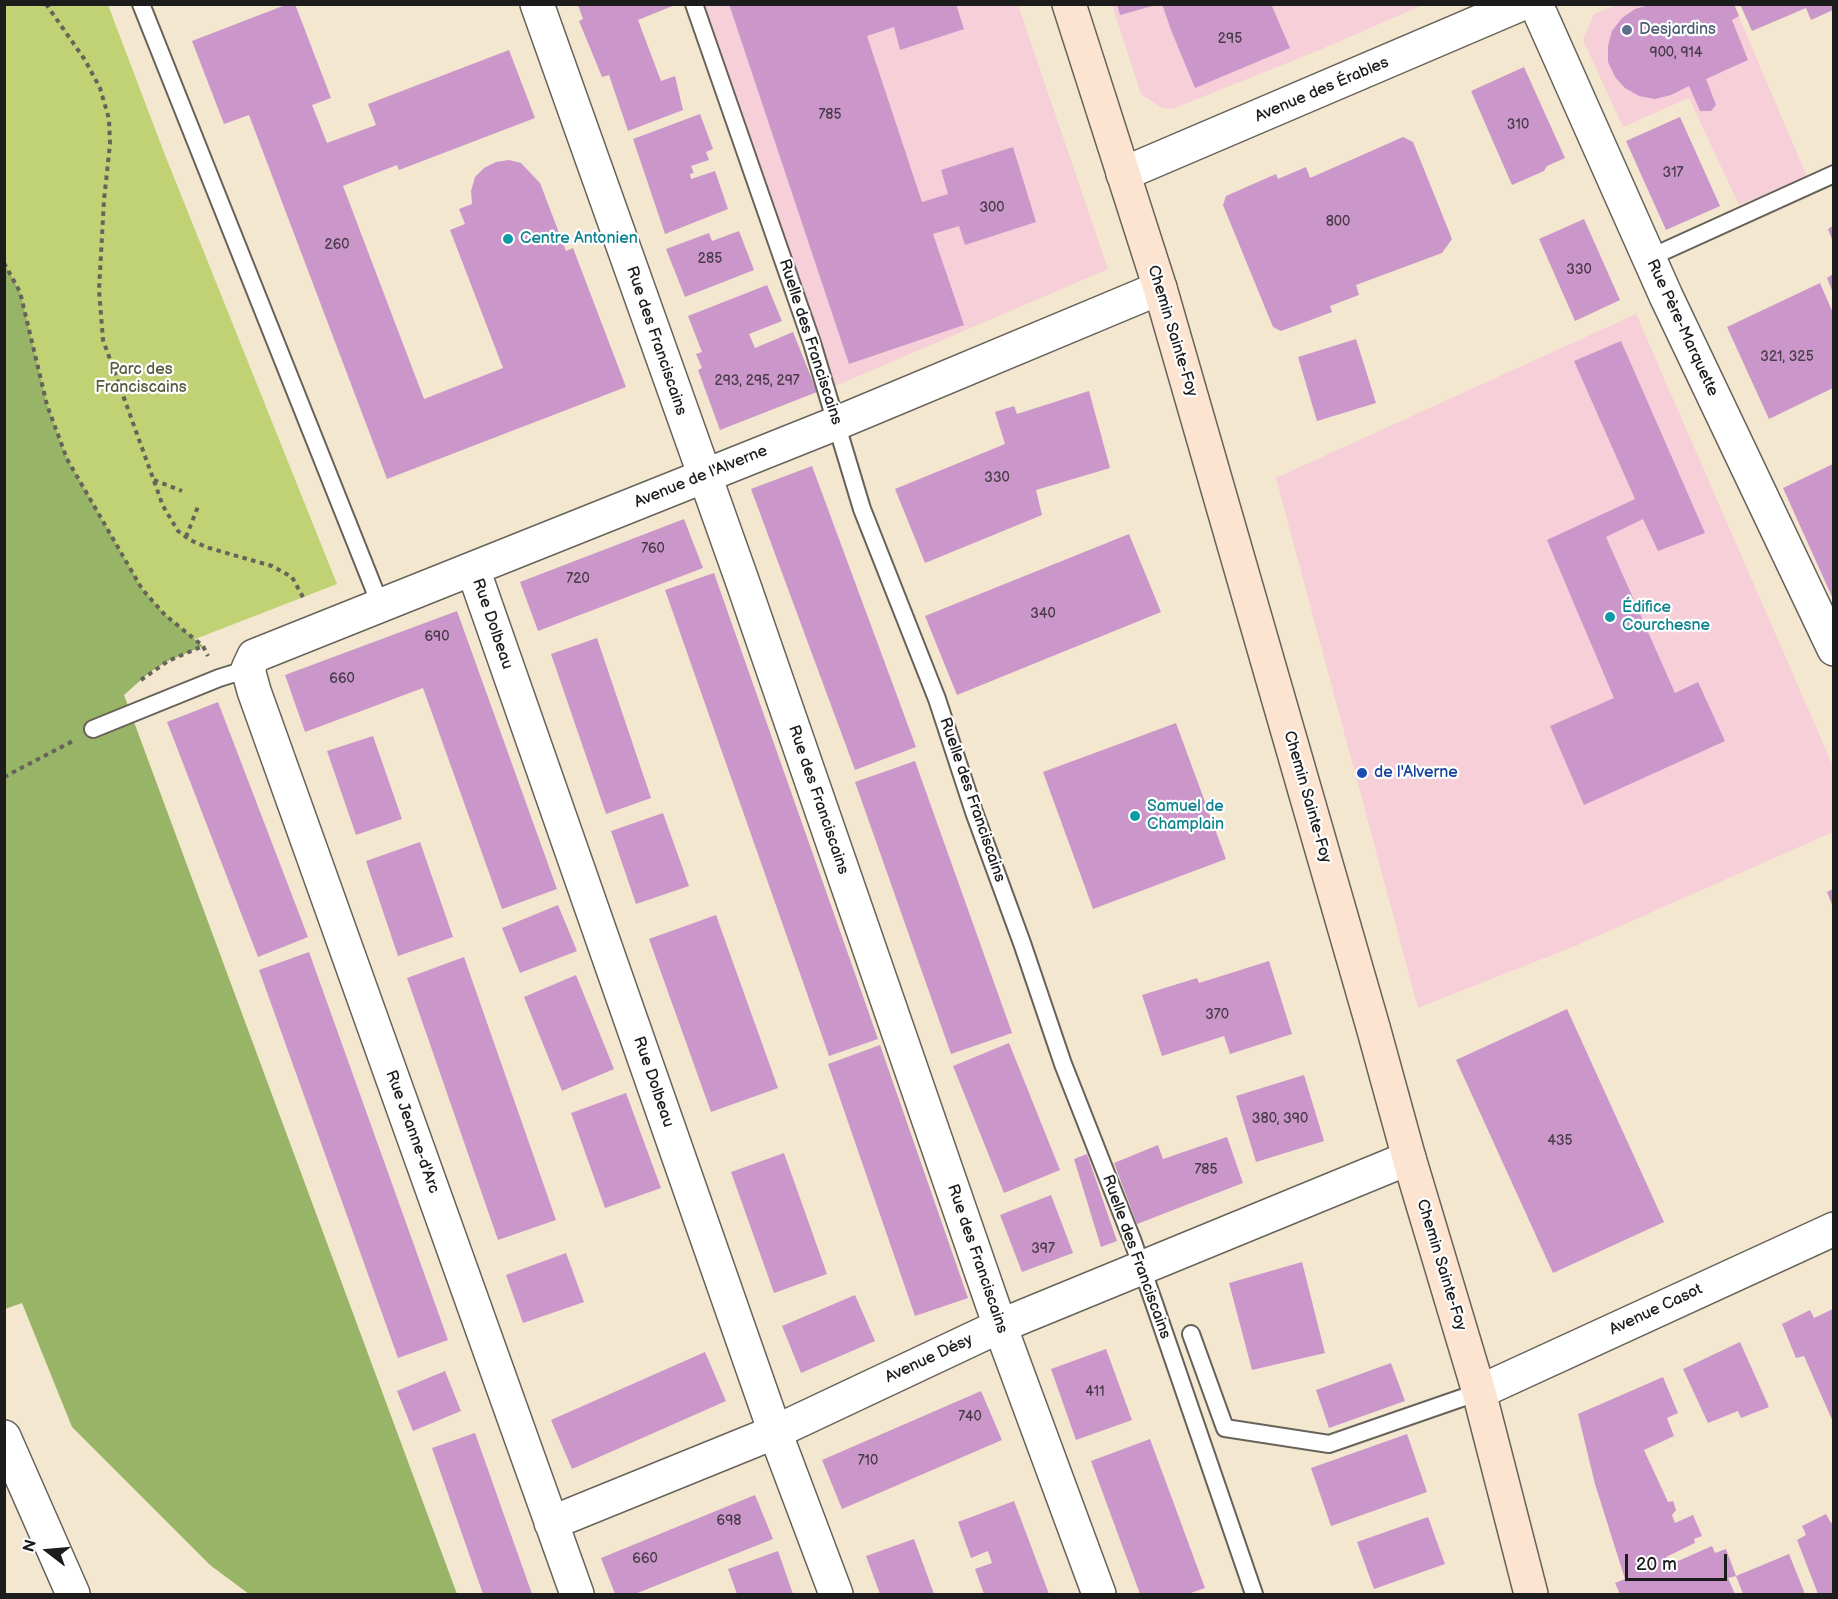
<!DOCTYPE html>
<meta charset="utf-8">
<style>
body{margin:0}
#map{position:relative;width:1838px;height:1599px;overflow:hidden;background:#f3e7cf;font-family:"Balsamiq Sans",sans-serif}
canvas{display:block}
.frame{position:absolute;inset:0;border:6px solid #1c1c1c;pointer-events:none}
.north{position:absolute;left:18px;top:1521px;width:60px;height:60px;-webkit-text-stroke:4px #fff;paint-order:stroke;rotate:286deg;font-size:16px;font-weight:700;line-height:24px;text-align:center;color:#1c1c1c}
.north::after{content:'';display:block;margin:auto;width:21px;height:27px;background:#1c1c1c;clip-path:polygon(50% 0,100% 100%,50% 72%,0 100%)}
.scale{position:absolute;left:1625px;top:1554px;width:102px;height:27px;box-sizing:border-box;border:3px solid #1c1c1c;border-top:0;padding-left:8px;font-size:18px;line-height:21px;white-space:nowrap;color:#1c1c1c;-webkit-text-stroke:4px #fff;paint-order:stroke}
</style>
<div id="map">
<canvas width="1838" height="1599"></canvas>
<div class="frame"></div>
<div class="north">N</div>
<div class="scale">20 m</div>
</div>
<script>
const ctx = document.querySelector('canvas').getContext('2d');
ctx.lineJoin = 'round';
function fill(path, color) {
  ctx.fillStyle = color;
  ctx.fill(path, 'evenodd');
}
function shape(rows) {
  const path = new Path2D();
  for (const r of rows) {
    path.moveTo(r[0], r[1]);
    for (let i = 2; i < r.length; i += 2) path.lineTo(r[i], r[i + 1]);
  }
  return path;
}
function trace(path, color, width, dash) {
  ctx.strokeStyle = color;
  ctx.lineWidth = width;
  ctx.lineCap = dash ? 'butt' : 'round';
  ctx.setLineDash(dash || []);
  ctx.stroke(path);
}
function label(font, color, halo, rows, align = 'center') {
  ctx.font = font + ' "Balsamiq Sans",sans-serif';
  ctx.lineWidth = 4.5;
  ctx.setLineDash([]);
  ctx.textBaseline = 'middle';
  ctx.strokeStyle = halo;
  ctx.fillStyle = color;
  for (const [text, x, y, turn = 0] of rows) {
    ctx.save();
    ctx.translate(x, y);
    ctx.rotate((+turn || 0) * Math.PI / 180);
    ctx.textAlign = isNaN(turn) ? turn : align;
    if (halo) ctx.strokeText(text, 0, 0);
    ctx.fillText(text, 0, 0);
    ctx.restore();
  }
}
fill(shape([
 [692,5,1018,5,1108,269,835,386],
 [1112,5,1423,5,1322,49,1172,109,1160,107,1141,94],
 [1616,5,1734,5,1807,177,1739,205,1689,98,1623,127,1583,40,1594,14],
 [1636,314,1833,766,1833,832,1575,946,1418,1008,1276,478]
]), '#f6cfd8');
fill(shape([
 [4,5,108,5,165,155,337,584,144,659,96,538,5,294]
]), '#c0d274');
fill(shape([
 [4,263,20,292,47,405,67,459,142,589,165,615,203,646,168,661,150,672,124,695,457,1594,249,1594,210,1565,72,1427,22,1303,5,1309]
]), '#98b466');
fill(shape([
 [288,4,295,4,331,98,312,105,327,143,376,125,368,104,509,50,535,118,399,170,397,165,343,186,424,399,503,368,450,230,465,224,459,209,472,204,471,191,475,177,484,168,496,162,509,160,521,163,540,183,566,251,573,248,626,387,387,479,249,115,224,124,192,41],
 [729,4,956,4,964,29,900,50,894,27,867,36,922,202,948,194,941,170,1013,147,1036,222,965,245,959,226,933,234,964,325,849,364],
 [1117,4,1156,4,1156,5,1120,15],
 [1162,4,1271,4,1290,48,1195,88,1171,30],
 [1653,4,1734,4,1739,16,1732,20,1748,60,1706,79,1716,105,1711,111,1700,111,1689,86,1671,95,1655,99,1639,96,1625,88,1615,77,1608,62,1608,46,1612,31,1622,18,1635,9],
 [1740,4,1833,4,1833,10,1811,20,1806,8,1752,31],
 [578,5,675,5,638,20,661,81,675,76,683,110,628,131,609,75,602,77,579,21,583,19],
 [1524,67,1565,158,1547,166,1544,171,1512,185,1471,91],
 [700,114,713,149,706,152,709,160,691,166,694,173,690,174,691,179,715,171,728,209,665,234,633,139],
 [1680,117,1720,206,1666,230,1626,141],
 [1403,137,1413,142,1452,239,1442,253,1356,285,1359,295,1330,306,1332,312,1281,331,1273,327,1223,205,1226,196,1276,174,1278,179,1306,167,1310,178],
 [1584,219,1620,300,1575,321,1539,239],
 [1833,226,1833,242,1828,229],
 [739,231,754,270,685,297,666,249,709,233,712,241],
 [1833,274,1833,293,1827,278],
 [1820,283,1833,313,1833,388,1769,419,1727,327],
 [767,285,782,321,749,334,755,348,793,332,817,392,720,430,698,370,702,368,696,354,702,352,688,316],
 [1356,339,1376,403,1317,421,1298,357],
 [1621,341,1705,533,1658,551,1643,519,1606,537,1675,693,1698,682,1725,741,1584,805,1550,726,1614,698,1547,540,1635,499,1574,361],
 [1089,391,1110,468,1036,490,1042,515,925,563,895,489,1005,444,995,412,1014,406,1017,414],
 [1833,464,1833,599,1783,488],
 [812,466,916,747,855,770,751,489],
 [684,519,703,568,538,631,520,582],
 [1129,534,1161,612,957,695,925,616],
 [714,573,878,1039,829,1056,665,590],
 [457,611,557,889,502,909,423,688,305,732,285,675],
 [597,638,651,798,606,814,551,654],
 [218,702,308,937,258,957,167,722],
 [1176,723,1226,859,1093,909,1043,772],
 [373,736,402,819,356,835,327,751],
 [915,761,1012,1033,951,1054,855,782],
 [663,813,689,886,636,904,611,831],
 [420,842,453,937,398,956,366,861],
 [1833,889,1833,907,1827,892],
 [558,905,577,951,520,973,502,928],
 [716,915,778,1088,711,1112,649,939],
 [309,952,448,1340,398,1358,259,970],
 [464,957,556,1220,498,1240,407,978],
 [1269,961,1292,1034,1230,1054,1224,1036,1162,1056,1142,995,1197,978,1199,983],
 [576,975,614,1069,562,1091,524,997],
 [1567,1009,1664,1222,1553,1273,1456,1060],
 [1009,1043,1060,1170,1004,1193,953,1066],
 [880,1045,968,1298,915,1316,828,1064],
 [1304,1075,1324,1141,1256,1162,1236,1096],
 [626,1093,661,1188,605,1208,571,1113],
 [1227,1137,1243,1183,1137,1224,1114,1163,1158,1145,1163,1159],
 [784,1153,827,1274,774,1293,731,1172],
 [1087,1154,1117,1241,1101,1247,1074,1159],
 [1051,1195,1073,1253,1022,1272,1000,1215],
 [566,1253,584,1302,523,1323,506,1275],
 [1302,1262,1325,1353,1252,1370,1229,1283],
 [855,1295,875,1341,801,1373,782,1326],
 [1833,1309,1833,1422,1804,1356,1796,1358,1782,1324,1810,1310,1814,1318],
 [1740,1342,1769,1407,1741,1418,1738,1411,1708,1423,1683,1369],
 [1106,1349,1132,1420,1076,1440,1051,1369],
 [705,1352,726,1401,572,1469,551,1420],
 [1391,1363,1405,1401,1329,1428,1316,1390],
 [445,1371,461,1411,413,1431,397,1391],
 [1663,1377,1678,1413,1667,1418,1674,1436,1644,1450,1668,1502,1673,1501,1676,1510,1672,1515,1675,1523,1693,1515,1702,1536,1694,1539,1695,1543,1666,1557,1669,1565,1712,1546,1715,1553,1726,1549,1736,1576,1728,1578,1735,1594,1620,1594,1615,1583,1625,1579,1595,1484,1578,1414],
 [981,1391,1002,1440,842,1509,822,1460],
 [475,1433,532,1594,483,1594,432,1448],
 [1407,1434,1427,1492,1331,1526,1311,1468],
 [1150,1439,1205,1588,1188,1594,1140,1594,1091,1461],
 [755,1495,773,1539,635,1594,615,1594,601,1558],
 [1014,1501,1046,1586,1049,1594,984,1594,975,1569,992,1563,988,1551,971,1558,958,1522],
 [1826,1514,1831,1523,1833,1522,1833,1594,1818,1594,1797,1540,1806,1535,1802,1526],
 [1428,1517,1445,1564,1374,1589,1357,1542],
 [914,1539,934,1594,880,1594,866,1556],
 [778,1551,793,1594,737,1594,728,1569],
 [1789,1554,1805,1594,1743,1594,1736,1576]
]), '#cb97cb');
const lane = shape([
 [141,4,380,604],
 [694,4,812,343,862,509,937,699,974,812,1022,943,1063,1064,1133,1242,1254,1594],
 [1649,258,1834,174],
 [93,729,219,678,248,669],
 [1191,1334,1225,1428,1329,1444,1479,1392]
]);
const street = shape([
 [537,4,743,583,1000,1326,1099,1594],
 [1536,4,1666,296,1834,649],
 [1123,174,1521,4],
 [473,569,775,1432,836,1594],
 [1479,1392,1834,1229],
 [4,1437,73,1594],
 [551,1523,775,1432,1000,1326,1409,1158],
 [577,1594,254,691,248,669,254,656,837,423,1160,288]
]);
const secondary = shape([
 [1069,4,1160,288,1373,1027,1409,1158,1479,1392,1531,1594]
]);
trace(lane, '#67635b', 20);
trace(street, '#67635b', 36);
trace(secondary, '#67635b', 36);
trace(shape([
 [46,4,85,60,100,88,109,119,110,144,104,200,99,290,103,340,163,506,178,531,190,540,209,548,272,566,292,577,305,601],
 [4,263,20,292,47,405,67,459,142,589,165,615,203,646,208,656],
 [154,480,182,491],
 [186,537,199,504],
 [141,680,168,661,203,646],
 [4,777,73,741]
]), '#67635b', 4, [4.5, 4.5]);
trace(lane, '#fff', 16);
trace(street, '#fff', 33);
trace(secondary, '#fde4d1', 33);
for (const [x, y, r, color] of [
 [1627,30,6,"#5c6f8a"],
 [508,239,6,"#0f9aa8"],
 [1610,617,6,"#0f9aa8"],
 [1362,773,6,"#1a4fb4"],
 [1135,816,6,"#0f9aa8"]
]) {
  const dot = new Path2D();
  dot.arc(x, y, r, 0, 2 * Math.PI);
  ctx.fillStyle = color;
  ctx.fill(dot);
  trace(dot, '#fff', 2);
}
label('14px', '#483b48', null, [
 ["295",1230,39],
 ["900, 914",1676,53],
 ["785",830,115],
 ["310",1518,125],
 ["317",1673,173],
 ["300",992,208],
 ["800",1338,222],
 ["260",337,245],
 ["285",710,259],
 ["330",1579,270],
 ["321, 325",1787,357],
 ["293, 295, 297",757,381],
 ["330",997,478],
 ["760",653,549],
 ["720",578,579],
 ["340",1043,614],
 ["690",437,637],
 ["660",342,679],
 ["370",1217,1015],
 ["380, 390",1280,1119],
 ["435",1560,1141],
 ["785",1206,1170],
 ["397",1043,1249],
 ["411",1095,1392],
 ["740",970,1417],
 ["710",868,1461],
 ["698",729,1521],
 ["660",645,1559]
]);
label('16px', '#4e5e75', '#fff', [
 ["Desjardins",1639,30]
], 'left');
label('16px', '#1c1c1c', '#fff', [
 ["Avenue des Érables",1322,90,-23],
 ["Rue Père-Marquette",1682,328,65],
 ["Chemin Sainte-Foy",1172,331,73],
 ["Rue des Franciscains",656,341,71],
 ["Ruelle des Franciscains",810,342,72],
 ["Avenue de l'Alverne",701,477,-22],
 ["Rue Dolbeau",492,624,71],
 ["Chemin Sainte-Foy",1307,797,74],
 ["Rue des Franciscains",818,800,71],
 ["Ruelle des Franciscains",972,800,71],
 ["Rue Dolbeau",653,1082,71],
 ["Rue Jeanne-d'Arc",412,1132,70],
 ["Ruelle des Franciscains",1136,1257,70],
 ["Rue des Franciscains",977,1259,71],
 ["Chemin Sainte-Foy",1441,1265,73],
 ["Avenue Casot",1656,1310,-25],
 ["Avenue Désy",929,1359,-25]
]);
label('16px', '#0d838f', '#fff', [
 ["Centre Antonien",520,239],
 ["Édifice",1622,608],
 ["Courchesne",1622,626],
 ["Samuel de",1147,807],
 ["Champlain",1147,825]
], 'left');
label('16px', '#555c3b', '#fff', [
 ["Parc des",141,370],
 ["Franciscains",141,388]
]);
label('16px', '#164399', '#fff', [
 ["de l'Alverne",1374,773]
], 'left');
</script>
